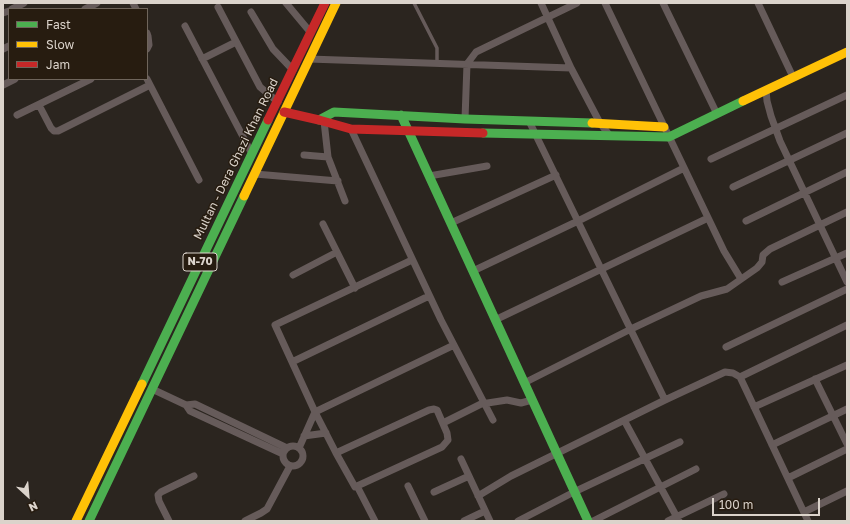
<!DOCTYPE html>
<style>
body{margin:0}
#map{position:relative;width:850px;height:524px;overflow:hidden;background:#2b251f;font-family:"Golos Text",sans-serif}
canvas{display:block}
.frame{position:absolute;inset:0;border:4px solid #dbd3cb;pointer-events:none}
.legend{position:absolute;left:8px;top:8px;width:140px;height:72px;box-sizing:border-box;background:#271c10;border:1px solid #6f655b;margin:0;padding:5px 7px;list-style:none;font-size:12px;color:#dbd3cb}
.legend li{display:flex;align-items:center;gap:8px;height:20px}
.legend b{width:20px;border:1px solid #6f655b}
.north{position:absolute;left:8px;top:476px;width:40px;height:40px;-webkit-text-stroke:3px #271c10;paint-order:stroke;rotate:154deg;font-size:11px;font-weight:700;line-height:16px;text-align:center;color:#dbd3cb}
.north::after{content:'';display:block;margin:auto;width:14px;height:18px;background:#dbd3cb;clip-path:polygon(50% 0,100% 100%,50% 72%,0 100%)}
.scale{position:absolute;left:712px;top:498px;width:108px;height:18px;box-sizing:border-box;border:2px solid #dbd3cb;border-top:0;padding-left:5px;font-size:12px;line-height:14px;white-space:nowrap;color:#dbd3cb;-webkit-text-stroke:3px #271c10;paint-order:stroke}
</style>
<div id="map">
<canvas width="850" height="524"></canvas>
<div class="frame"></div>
<ul class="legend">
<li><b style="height:5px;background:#4caf50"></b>Fast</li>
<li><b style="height:5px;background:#ffc107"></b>Slow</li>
<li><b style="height:5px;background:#c62828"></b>Jam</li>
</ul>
<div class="north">N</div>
<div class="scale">100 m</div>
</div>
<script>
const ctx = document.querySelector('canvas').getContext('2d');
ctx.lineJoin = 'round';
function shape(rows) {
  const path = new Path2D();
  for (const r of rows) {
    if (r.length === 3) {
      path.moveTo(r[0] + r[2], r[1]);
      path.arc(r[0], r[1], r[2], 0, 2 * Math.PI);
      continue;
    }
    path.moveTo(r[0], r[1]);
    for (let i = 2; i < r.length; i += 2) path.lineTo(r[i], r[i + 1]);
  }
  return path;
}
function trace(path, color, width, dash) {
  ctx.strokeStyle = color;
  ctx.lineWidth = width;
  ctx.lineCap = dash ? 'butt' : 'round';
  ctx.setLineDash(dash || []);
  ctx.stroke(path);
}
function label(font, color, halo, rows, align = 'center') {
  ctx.font = font + ' "Golos Text",sans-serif';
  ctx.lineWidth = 3;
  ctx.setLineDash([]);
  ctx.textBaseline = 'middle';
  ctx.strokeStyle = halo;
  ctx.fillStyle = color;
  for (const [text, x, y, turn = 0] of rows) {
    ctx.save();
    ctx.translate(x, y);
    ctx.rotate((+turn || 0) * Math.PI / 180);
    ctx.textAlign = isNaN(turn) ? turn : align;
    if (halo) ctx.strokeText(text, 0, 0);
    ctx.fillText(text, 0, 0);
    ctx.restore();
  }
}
trace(shape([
 [414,3,437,48,437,64]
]), '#665b5a', 3.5);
trace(shape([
 [133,3,136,9],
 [286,3,311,33],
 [541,3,571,68,600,123,610,136],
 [605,3,724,251,741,279],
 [663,3,717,114],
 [758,3,793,77],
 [218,7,260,87,278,102],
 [12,9,24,3],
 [85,9,97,3],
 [251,12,273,49,293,70],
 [3,13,9,11],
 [185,26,252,154],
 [147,33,148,36,149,45,147,49],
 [3,49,9,46],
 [202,59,236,42],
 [309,59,571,68],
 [147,79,199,180],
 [3,85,15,79],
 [766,90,767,101,771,116,780,141,847,282],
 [39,105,51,128,54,131,58,131,150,85],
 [17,115,91,79],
 [465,119,467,64,476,52,577,3],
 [324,121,328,157,345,201],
 [529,121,665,400],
 [351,129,441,320,493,420],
 [304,155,328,157],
 [711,159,847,95],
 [255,174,338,181],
 [429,176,487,166],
 [733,187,847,133],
 [746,221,847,172],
 [451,223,556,175],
 [323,224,355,288],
 [473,271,578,221,684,168],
 [293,275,337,252],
 [782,282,847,253],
 [495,320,708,218],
 [726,347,847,289],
 [292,362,429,296],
 [740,377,847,325],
 [815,379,847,444],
 [524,383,631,329,701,296,727,289,757,268,762,262,763,255,770,249,847,212],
 [152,389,186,405,195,404,287,448],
 [186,405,190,411,283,454],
 [754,407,847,365],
 [624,420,679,521],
 [443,423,481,404,507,400,521,403,532,400],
 [304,436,326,433],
 [772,445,847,409],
 [293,456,10],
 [299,448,315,412,454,345],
 [336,453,429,410,434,409,437,410,447,433,448,440,442,447,355,487,336,453,315,412,275,325,412,260],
 [461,459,490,521],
 [788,478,847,449],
 [357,486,375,521],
 [408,486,425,521],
 [434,492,469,476],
 [478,496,511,476,665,400,725,372,733,373,740,377,808,521],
 [804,512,847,491],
 [169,521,159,501,158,495,161,492,194,476],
 [245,521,261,513,267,509,290,466],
 [464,521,485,511],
 [518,521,574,492,680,442],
 [593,521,696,469],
 [668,521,724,494]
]), '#665b5a', 7);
trace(shape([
 [401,115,588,521],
 [319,120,334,112,465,119,592,123],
 [483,133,669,137,743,101],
 [142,384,268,120],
 [89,521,244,196]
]), '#4caf50', 9);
trace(shape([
 [743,101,847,52],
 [592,123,664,127],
 [244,196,336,3],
 [76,521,142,384]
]), '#ffc107', 9);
trace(shape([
 [284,112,319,120,351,129,483,133],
 [268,120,325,3]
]), '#c62828', 9);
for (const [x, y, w] of [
 [200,262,34]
]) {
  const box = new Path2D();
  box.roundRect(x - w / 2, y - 9, w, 18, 3);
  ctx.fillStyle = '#271c10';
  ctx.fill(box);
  trace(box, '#dbd3cb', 1);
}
label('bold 11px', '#dbd3cb', null, [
 ["N-70",200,262]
]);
label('12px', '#dbd3cb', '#271c10', [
 ["Multan - Dera Ghazi Khan Road",236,159,-64]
]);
</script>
